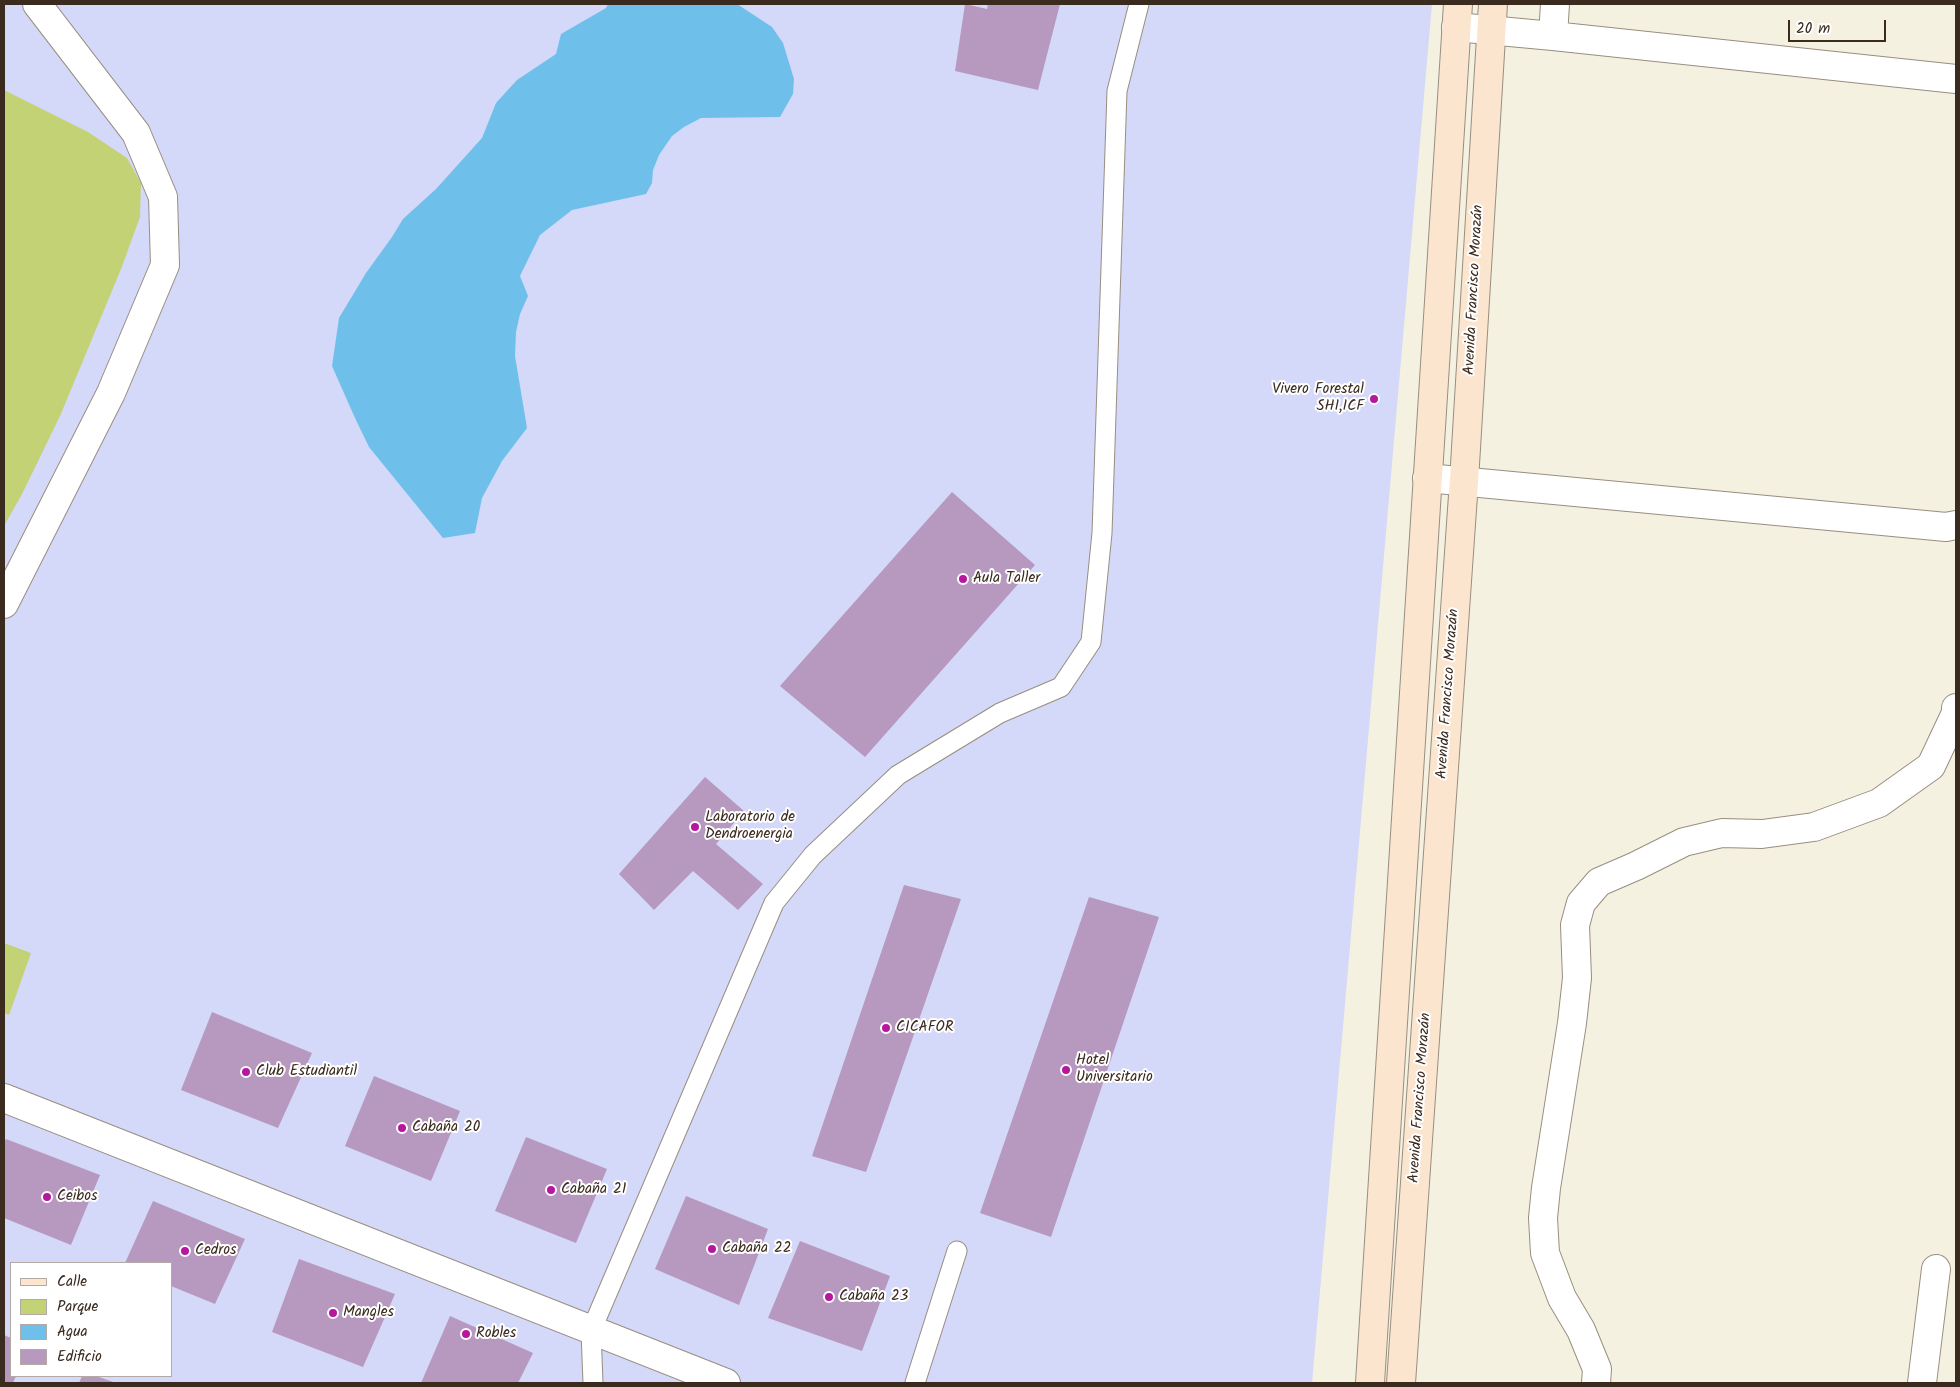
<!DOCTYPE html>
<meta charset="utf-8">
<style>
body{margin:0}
#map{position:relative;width:1960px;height:1387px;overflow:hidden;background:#f4f1e1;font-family:Kalam,sans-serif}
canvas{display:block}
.frame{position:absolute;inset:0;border:5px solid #3b2a1e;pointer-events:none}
.legend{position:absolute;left:10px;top:1262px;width:162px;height:115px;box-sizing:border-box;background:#fff;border:1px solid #b1aaa5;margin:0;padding:6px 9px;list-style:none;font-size:15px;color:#3b2a1e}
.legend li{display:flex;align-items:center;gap:10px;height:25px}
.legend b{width:25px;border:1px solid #b1aaa5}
.scale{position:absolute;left:1788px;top:20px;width:98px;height:22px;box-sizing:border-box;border:2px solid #3b2a1e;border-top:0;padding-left:6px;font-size:15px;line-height:18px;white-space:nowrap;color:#3b2a1e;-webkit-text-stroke:4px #fff;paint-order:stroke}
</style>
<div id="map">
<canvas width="1960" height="1387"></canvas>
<div class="frame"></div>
<ul class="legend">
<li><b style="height:6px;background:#fbe5cf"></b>Calle</li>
<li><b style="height:14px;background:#c2d274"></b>Parque</li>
<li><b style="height:14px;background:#6ec0ea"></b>Agua</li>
<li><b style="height:14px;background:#b799c0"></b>Edificio</li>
</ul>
<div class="scale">20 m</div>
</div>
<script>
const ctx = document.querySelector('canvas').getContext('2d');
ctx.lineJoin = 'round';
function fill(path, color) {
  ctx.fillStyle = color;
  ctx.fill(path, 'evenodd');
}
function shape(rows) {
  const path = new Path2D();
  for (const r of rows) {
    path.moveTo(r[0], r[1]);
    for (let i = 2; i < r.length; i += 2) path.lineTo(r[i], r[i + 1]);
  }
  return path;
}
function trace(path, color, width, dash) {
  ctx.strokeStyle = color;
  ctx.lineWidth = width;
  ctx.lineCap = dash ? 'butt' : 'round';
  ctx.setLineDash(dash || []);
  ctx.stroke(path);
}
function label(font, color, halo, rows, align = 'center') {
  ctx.font = font + ' Kalam,sans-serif';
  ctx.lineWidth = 4;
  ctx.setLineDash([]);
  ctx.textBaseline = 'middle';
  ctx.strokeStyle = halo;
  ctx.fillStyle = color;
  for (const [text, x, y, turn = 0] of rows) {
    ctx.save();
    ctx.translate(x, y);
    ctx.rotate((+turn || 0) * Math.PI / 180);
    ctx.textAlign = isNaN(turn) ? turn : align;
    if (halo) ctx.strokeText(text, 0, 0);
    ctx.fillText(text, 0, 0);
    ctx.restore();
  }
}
fill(shape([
 [4,4,1432,4,1312,1383,4,1383],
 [11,1263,171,1263,171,1376,11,1376]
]), '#d4d8f9');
fill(shape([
 [4,90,88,132,127,158,141,183,140,217,121,269,60,416,22,494,4,526],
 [4,943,31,953,9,1015,4,1013]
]), '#c2d274');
fill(shape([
 [608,4,737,4,772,27,783,43,794,79,793,94,780,117,701,118,684,127,672,136,659,155,653,170,652,183,646,194,572,210,540,235,520,276,528,296,520,314,516,332,515,356,527,428,502,461,482,498,475,533,443,538,369,447,355,418,332,366,339,318,366,273,392,237,403,219,436,189,482,138,496,103,517,80,556,54,561,34,606,8]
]), '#6ec0ea');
fill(shape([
 [965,4,987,9,988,4,1060,4,1038,90,955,71],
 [952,492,1035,565,865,757,780,686],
 [705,777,744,811,716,844,763,884,738,910,693,871,654,910,619,874],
 [904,885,961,899,866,1172,812,1156],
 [1089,897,1159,917,1051,1237,980,1213],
 [212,1012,312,1053,278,1128,181,1090],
 [374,1076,460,1111,431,1181,345,1146],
 [526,1137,607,1169,576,1243,495,1211],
 [6,1139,100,1175,71,1245,4,1218,4,1143],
 [686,1196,768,1229,739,1305,655,1269],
 [153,1201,245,1239,215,1304,171,1286,171,1263,125,1263],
 [800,1241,890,1276,862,1351,768,1318],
 [299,1259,395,1294,363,1367,272,1332],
 [450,1316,533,1353,518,1383,421,1383],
 [4,1335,11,1338,11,1376,16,1376,13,1383,4,1383],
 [82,1376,96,1376,116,1383,79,1383]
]), '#b799c0');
const lane = shape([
 [593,1383,591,1331,774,903,813,855,898,775,1000,713,1061,687,1091,642,1102,533,1117,91,1139,4],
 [915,1383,957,1251]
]);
const street = shape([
 [1456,27,1553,36,1956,79],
 [1553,36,1555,4],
 [1427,478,1946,527,1956,525],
 [4,604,111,393,165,265,163,197,136,133,37,4],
 [4,1098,726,1383],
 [1596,1383,1597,1369,1581,1330,1562,1298,1545,1253,1543,1218,1546,1188,1572,1023,1577,978,1575,925,1581,903,1599,882,1636,866,1684,842,1722,833,1762,834,1814,827,1879,803,1931,766,1956,713,1956,708],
 [1922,1383,1936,1269]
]);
const secondary = shape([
 [1370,1383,1458,4],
 [1401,1383,1464,481,1493,4]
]);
trace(lane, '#988e80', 21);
trace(street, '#988e80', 30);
trace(secondary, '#988e80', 30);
trace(lane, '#fff', 19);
trace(street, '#fff', 28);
trace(secondary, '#fbe5cf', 28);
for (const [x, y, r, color] of [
 [1374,399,5,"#b5179e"],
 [963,579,5,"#b5179e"],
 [695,827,5,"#b5179e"],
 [886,1028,5,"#b5179e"],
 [1066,1070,5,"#b5179e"],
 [246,1072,5,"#b5179e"],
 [402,1128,5,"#b5179e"],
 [551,1190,5,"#b5179e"],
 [47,1197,5,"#b5179e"],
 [712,1249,5,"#b5179e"],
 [185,1251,5,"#b5179e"],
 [829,1297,5,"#b5179e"],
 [333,1313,5,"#b5179e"],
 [466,1334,5,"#b5179e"]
]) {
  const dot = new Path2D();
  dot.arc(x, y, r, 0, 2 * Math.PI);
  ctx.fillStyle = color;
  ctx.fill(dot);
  trace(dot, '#fff', 2);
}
label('15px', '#3b2a1e', '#fff', [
 ["Avenida Francisco Morazán",1475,290,-87],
 ["Avenida Francisco Morazán",1449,694,-86],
 ["Avenida Francisco Morazán",1421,1098,-86]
]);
label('15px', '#3b2a1e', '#fff', [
 ["Vivero Forestal",1364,390,"right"],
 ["SHI,ICF",1364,407,"right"],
 ["Aula Taller",973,579],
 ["Laboratorio de",705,818],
 ["Dendroenergia",705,835],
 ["CICAFOR",896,1028],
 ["Hotel",1076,1061],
 ["Universitario",1076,1078],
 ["Club Estudiantil",256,1072],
 ["Cabaña 20",412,1128],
 ["Cabaña 21",561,1190],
 ["Ceibos",57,1197],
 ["Cabaña 22",722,1249],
 ["Cedros",195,1251],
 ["Cabaña 23",839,1297],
 ["Mangles",343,1313],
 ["Robles",476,1334]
], 'left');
</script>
